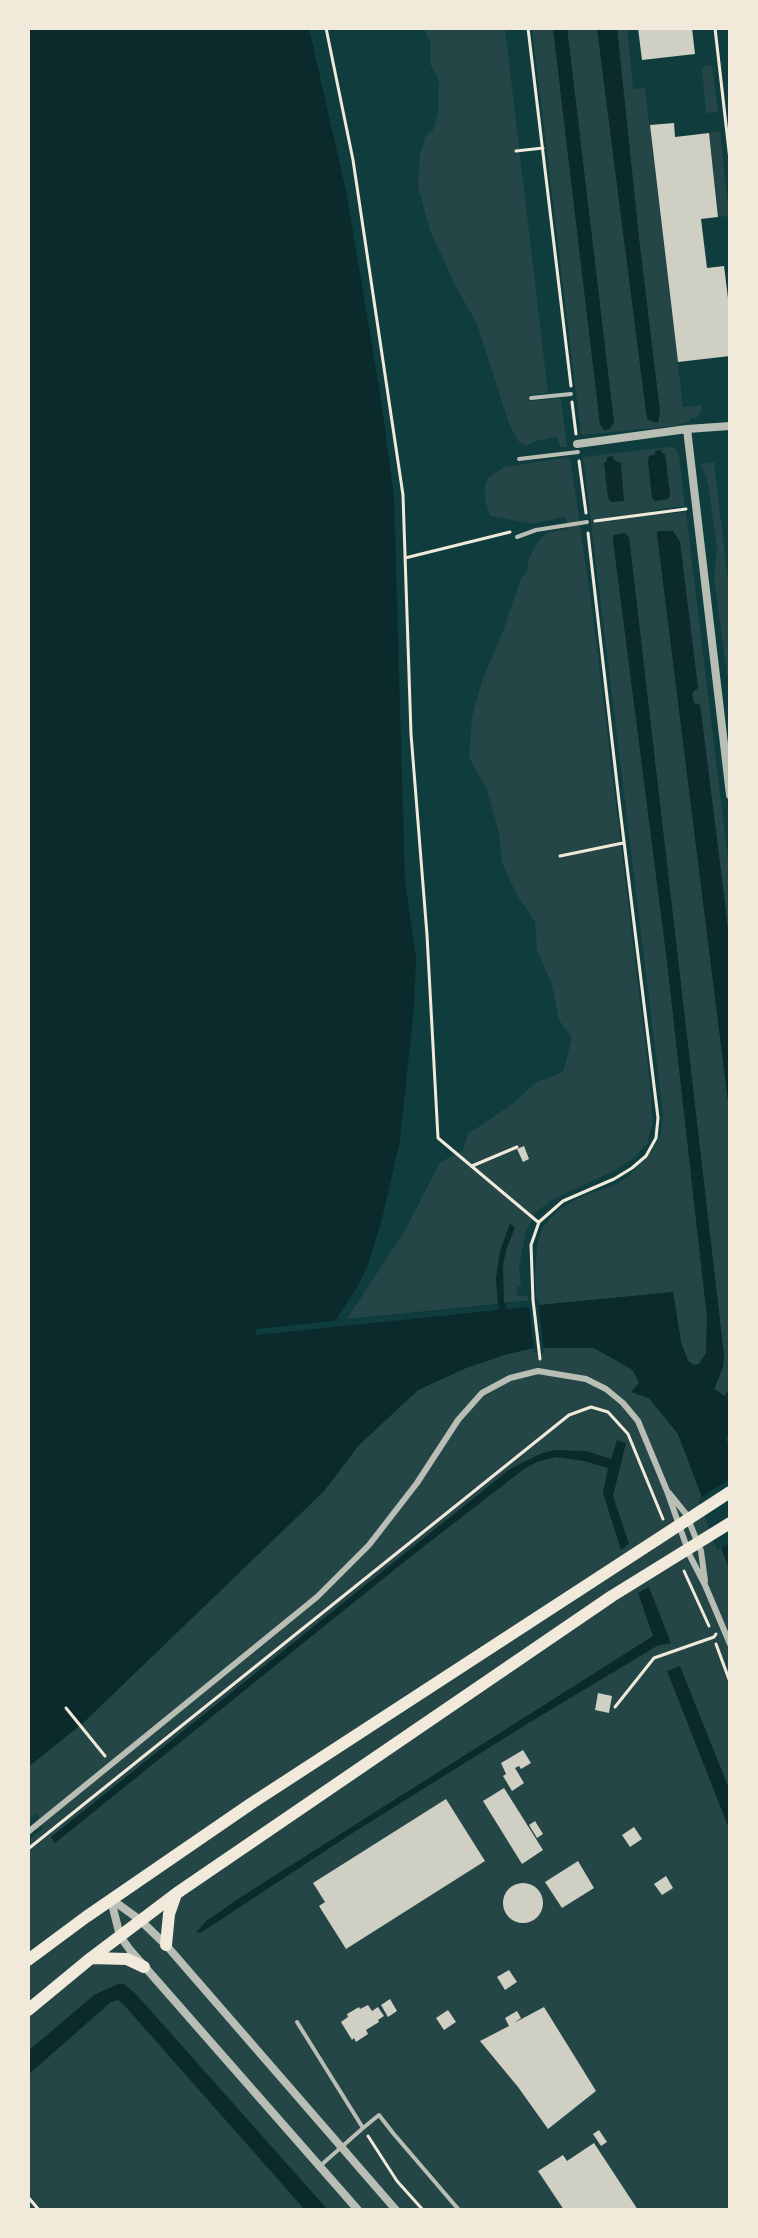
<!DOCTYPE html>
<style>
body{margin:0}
#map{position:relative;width:758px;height:2238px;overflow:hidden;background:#0f3d3e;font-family:Raleway,sans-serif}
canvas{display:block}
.frame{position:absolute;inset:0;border:30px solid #f1e9da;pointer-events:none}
</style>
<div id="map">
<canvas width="758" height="2238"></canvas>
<div class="frame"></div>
</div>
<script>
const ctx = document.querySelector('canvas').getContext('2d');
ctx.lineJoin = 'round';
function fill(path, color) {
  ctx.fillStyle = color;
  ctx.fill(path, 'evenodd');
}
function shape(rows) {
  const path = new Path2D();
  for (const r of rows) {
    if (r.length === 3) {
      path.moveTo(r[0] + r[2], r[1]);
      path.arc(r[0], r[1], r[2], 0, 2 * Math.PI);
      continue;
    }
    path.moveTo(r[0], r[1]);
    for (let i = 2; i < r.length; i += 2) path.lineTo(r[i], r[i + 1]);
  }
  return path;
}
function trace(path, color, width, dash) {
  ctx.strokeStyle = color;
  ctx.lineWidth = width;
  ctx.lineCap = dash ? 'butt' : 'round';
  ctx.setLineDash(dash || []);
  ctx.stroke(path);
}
fill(shape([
 [424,28,505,28,548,393,529,395,529,401,561,398,567,447,560,447,557,436,533,442,527,446,519,442,509,424,477,324,455,285,430,230,418,186,420,155,425,137,433,130,438,114,439,80,431,66,430,42],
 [532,28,553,28,600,424,605,430,609,429,614,423,567,28,597,28,647,419,657,423,660,412,639,239,617,28,627,28,633,89,645,88,683,407,703,405,700,413,696,417,690,419,690,421,674,426,581,435],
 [712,65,718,112,706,113,702,67],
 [720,131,729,216,719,217,709,133],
 [670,447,675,448,679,455,685,506,654,510,654,515,686,512,730,877,730,947,700,705,694,703,692,693,697,688,680,542,673,531,659,531,657,534,730,1117,730,1387,725,1396,714,1389,723,1367,724,1356,629,537,624,533,615,535,613,539,667,961,707,1317,706,1353,699,1364,694,1365,688,1361,681,1342,673,1292,538,1306,535,1282,537,1244,543,1227,556,1212,578,1198,615,1185,628,1177,651,1152,661,1134,663,1114,583,457],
 [570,457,593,616,648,1067,653,1122,647,1144,631,1160,612,1172,555,1198,536,1212,526,1231,519,1267,521,1285,517,1286,517,1296,528,1296,528,1301,503,1303,503,1265,506,1250,515,1227,510,1224,501,1248,498,1264,496,1279,498,1304,347,1319,406,1229,440,1162,463,1151,468,1134,512,1104,537,1082,563,1072,572,1038,559,1020,552,985,537,950,535,922,517,895,502,863,499,833,487,790,469,757,472,717,482,681,503,631,521,578,527,571,528,562,534,547,542,537,549,532,568,529,565,516,534,524,490,516,485,499,485,485,489,477,504,467],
 [714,462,730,598,730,696,714,578,717,548,708,484,701,464],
 [534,1348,594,1348,633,1370,639,1383,631,1392,649,1398,678,1434,730,1571,730,2210,28,2210,28,1841,43,1828,37,1813,28,1820,28,1767,83,1723,324,1491,359,1445,418,1390,466,1368,507,1354]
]), '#244646');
fill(shape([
 [28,28,309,28,347,196,380,393,394,497,405,881,416,958,414,1007,400,1140,382,1219,368,1265,359,1284,335,1321,498,1304,496,1279,498,1264,501,1248,510,1224,515,1227,506,1250,503,1265,504,1303,538,1300,539,1305,673,1292,681,1342,688,1361,694,1365,699,1364,706,1353,707,1317,667,961,613,539,614,535,625,533,629,537,724,1356,723,1367,714,1389,725,1396,730,1387,730,1429,726,1438,730,1456,730,1571,678,1434,649,1398,631,1392,639,1383,633,1370,594,1348,534,1348,507,1354,466,1368,418,1390,359,1445,324,1491,83,1723,28,1767],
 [553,28,567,28,614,423,609,429,604,430,600,424],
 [597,28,617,28,639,239,660,412,658,423,647,419],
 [661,450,662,453,665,454,670,495,668,499,655,501,652,498,648,461,649,456,655,454,655,451],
 [613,456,614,460,621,463,624,501,611,502,608,498,604,463,607,461,607,457],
 [658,531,673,531,680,542,698,688,692,693,694,703,700,705,725,904,730,947,730,1117,657,534],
 [617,1440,626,1443,613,1496,629,1544,621,1550,603,1493,608,1468,584,1461,556,1457,537,1462,524,1469,409,1558,55,1843,51,1837,510,1469,540,1454,554,1450,586,1451,611,1459],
 [649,1587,671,1643,657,1646,527,1724,351,1834,202,1932,196,1933,206,1921,241,1897,653,1636,638,1593],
 [680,1666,730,1791,730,1831,667,1671],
 [118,1984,124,1984,135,1993,328,2210,305,2210,124,2005,118,2000,111,2002,28,2075,28,2051,94,1995]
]), '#0a2a2b');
fill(shape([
 [538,1300,544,1353,534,1352,529,1307,506,1309,506,1303],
 [498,1304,499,1310,256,1335,255,1329],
 [730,1479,730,1543,717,1550,698,1499]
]), '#0f3d3e');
fill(shape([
 [638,28,692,28,695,54,642,60],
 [674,123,675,137,709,133,718,217,701,219,707,268,724,266,730,314,730,356,678,362,650,125],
 [524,1146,529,1159,523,1162,517,1149],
 [598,1693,612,1696,609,1713,595,1710],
 [523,1750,531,1763,521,1769,519,1766,515,1768,524,1783,512,1791,503,1776,506,1774,501,1763],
 [504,1788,543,1850,522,1864,483,1801],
 [446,1799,485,1861,346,1949,319,1906,325,1902,313,1883],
 [535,1821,543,1834,537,1838,529,1825],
 [634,1827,642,1839,630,1847,622,1835],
 [578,1861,594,1888,562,1908,545,1882],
 [666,1876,673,1888,662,1895,654,1884],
 [523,1903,20],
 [509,1970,517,1982,505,1990,497,1977],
 [390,1999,397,2011,388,2017,381,2005],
 [368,2005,372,2011,378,2007,384,2016,378,2020,379,2022,366,2030,368,2034,356,2042,354,2038,352,2040,341,2022,348,2017,347,2014,359,2007,360,2009],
 [544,2007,596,2091,548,2129,518,2087,480,2041,509,2026,505,2018,517,2011,521,2018,514,2023],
 [448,2010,456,2022,444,2030,436,2018],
 [599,2130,607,2142,601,2146,593,2134],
 [594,2143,638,2210,564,2210,538,2171,563,2155,567,2161]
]), '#cfcfc3');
trace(shape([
 [326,28,353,160,403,495,411,734,427,935,438,1138,538,1222],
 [528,28,571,386],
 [715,28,730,160],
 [516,151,543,148],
 [572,402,576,434],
 [579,461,586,513],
 [595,521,686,509],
 [405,558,510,532],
 [560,856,623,843],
 [472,1166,517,1147],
 [540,1359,533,1300,531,1245,539,1222,563,1201,614,1179,632,1168,646,1156,656,1138,658,1118,619,801,588,533],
 [684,1571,709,1626],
 [716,1644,730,1682],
 [615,1707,654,1658,714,1637,716,1634],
 [66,1708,105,1756],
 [28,1849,569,1415,591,1407,608,1412,628,1434,663,1519],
 [368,2136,397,2181,423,2210],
 [28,2197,39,2210]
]), '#f1e9da', 3);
trace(shape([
 [531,398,571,394],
 [519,459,578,452],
 [517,537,536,530,587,522],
 [297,2022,363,2128,320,2166],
 [363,2128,379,2115,393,2133,459,2210]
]), '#b8beb3', 4);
trace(shape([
 [669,1493,686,1514,701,1551,705,1581],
 [28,1832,317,1597,369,1545,417,1483,458,1420,482,1393,510,1378,538,1371,586,1379,606,1389,623,1403,638,1421,667,1491,690,1556,705,1585,730,1644]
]), '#b8beb3', 6);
trace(shape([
 [730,426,687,429,730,795],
 [577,444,687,429],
 [111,1899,140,1920,166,1945,396,2210],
 [111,1900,120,1936,130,1950,358,2210]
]), '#b8beb3', 8);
trace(shape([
 [166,1945,169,1914,176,1894],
 [91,1958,127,1959,144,1967],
 [28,1960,86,1917,252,1803,730,1492],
 [28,2010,91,1958,177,1893,612,1596,730,1523]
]), '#f1e9da', 12);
</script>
